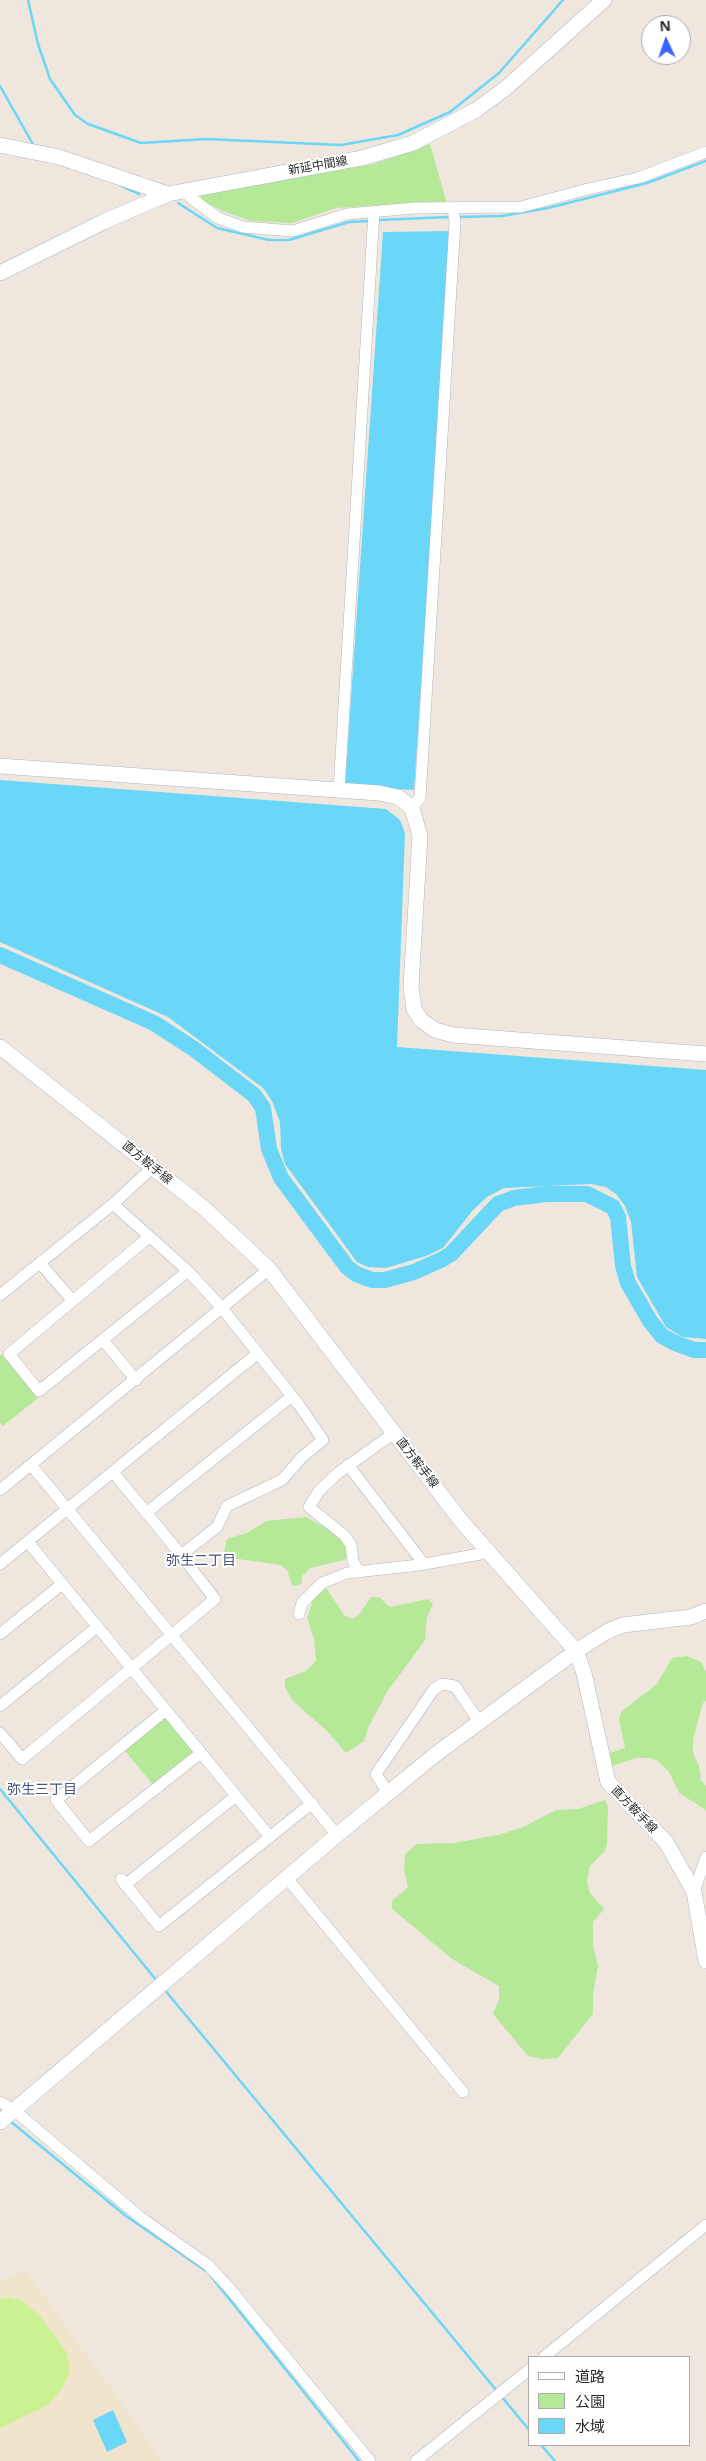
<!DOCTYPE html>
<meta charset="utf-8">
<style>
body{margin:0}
#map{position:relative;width:706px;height:2461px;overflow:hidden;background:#efe7de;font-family:"Noto Sans","Noto Sans JP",sans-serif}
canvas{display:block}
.legend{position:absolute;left:528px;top:2356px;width:162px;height:90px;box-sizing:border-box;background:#fff;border:1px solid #ababab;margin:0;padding:6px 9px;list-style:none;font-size:15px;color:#2c2c2c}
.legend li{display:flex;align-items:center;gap:10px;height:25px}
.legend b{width:25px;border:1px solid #ababab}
.north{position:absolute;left:641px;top:15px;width:50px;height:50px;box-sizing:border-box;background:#fff;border:1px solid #ababab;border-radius:50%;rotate:357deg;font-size:14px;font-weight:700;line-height:20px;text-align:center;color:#2c2c2c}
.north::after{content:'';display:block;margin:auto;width:18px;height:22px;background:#3b64ff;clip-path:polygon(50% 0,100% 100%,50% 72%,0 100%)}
</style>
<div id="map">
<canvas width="706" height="2461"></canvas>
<ul class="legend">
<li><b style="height:6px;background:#fff"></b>道路</li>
<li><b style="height:14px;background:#b5e997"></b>公園</li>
<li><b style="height:14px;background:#6ad6f8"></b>水域</li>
</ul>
<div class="north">N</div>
</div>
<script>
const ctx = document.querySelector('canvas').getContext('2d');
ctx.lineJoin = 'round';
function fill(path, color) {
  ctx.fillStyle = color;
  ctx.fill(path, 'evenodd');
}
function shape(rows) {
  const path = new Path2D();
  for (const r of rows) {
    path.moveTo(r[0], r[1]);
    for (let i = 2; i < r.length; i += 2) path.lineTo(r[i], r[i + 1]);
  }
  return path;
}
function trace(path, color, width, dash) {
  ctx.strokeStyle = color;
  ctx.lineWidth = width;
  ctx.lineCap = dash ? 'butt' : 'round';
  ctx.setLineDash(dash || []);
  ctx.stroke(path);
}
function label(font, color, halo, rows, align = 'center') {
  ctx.font = font + ' "Noto Sans","Noto Sans JP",sans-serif';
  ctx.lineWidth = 4;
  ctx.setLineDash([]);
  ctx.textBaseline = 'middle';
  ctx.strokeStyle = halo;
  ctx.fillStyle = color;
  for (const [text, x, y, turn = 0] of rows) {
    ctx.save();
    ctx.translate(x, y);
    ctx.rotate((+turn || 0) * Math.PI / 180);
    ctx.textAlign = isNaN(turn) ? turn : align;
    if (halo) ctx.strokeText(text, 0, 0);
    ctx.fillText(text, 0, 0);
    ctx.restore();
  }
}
fill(shape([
 [26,2271,105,2380,162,2461,0,2461,0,2283]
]), '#f1e4cc');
fill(shape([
 [430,144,447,204,427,202,336,208,292,223,251,221,223,211,203,201,200,195,374,164],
 [2,1354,38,1398,3,1426,0,1423,0,1356],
 [306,1517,347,1540,348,1547,347,1558,344,1560,310,1568,302,1576,302,1583,295,1586,292,1585,287,1570,281,1565,231,1558,224,1554,226,1541,229,1538,247,1533,266,1521],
 [325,1586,344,1615,352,1619,359,1615,371,1597,379,1597,390,1607,428,1599,433,1604,427,1618,425,1640,387,1692,368,1728,364,1741,346,1753,329,1733,292,1700,285,1687,285,1679,306,1671,316,1661,314,1639,307,1618,314,1597],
 [687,1656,701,1662,706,1672,706,1701,703,1703,693,1739,693,1753,699,1766,701,1780,706,1786,706,1810,679,1793,669,1772,658,1761,650,1758,636,1758,609,1767,604,1755,625,1748,619,1719,622,1711,657,1684,672,1658],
 [165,1718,194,1752,154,1786,125,1751],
 [605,1800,608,1807,607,1843,605,1851,590,1866,587,1881,590,1893,604,1909,593,1922,593,1945,598,1966,593,1995,593,2014,558,2058,543,2059,528,2056,493,2014,499,2000,499,1986,452,1959,392,1909,392,1901,408,1887,404,1870,405,1854,417,1844,454,1843,498,1835,521,1828,556,1810,578,1809]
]), '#b5e997');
fill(shape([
 [8,2297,22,2301,39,2315,67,2353,70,2370,64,2386,48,2405,0,2428,0,2299]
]), '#cbf192');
fill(shape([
 [452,231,414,790,345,786,383,232],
 [0,780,386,809,400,820,405,833,397,1047,706,1070,706,1339,682,1337,666,1327,637,1277,631,1222,625,1206,616,1194,606,1187,591,1184,504,1188,487,1197,473,1210,443,1248,426,1256,386,1268,368,1267,357,1262,285,1164,281,1149,280,1122,272,1101,263,1088,168,1017,0,942],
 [113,2410,127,2442,107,2452,93,2420]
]), '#6ad6f8');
trace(shape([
 [28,0,38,44,50,79,75,115,88,124,141,143,206,139,341,145,398,135,450,112,499,73,563,0],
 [0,86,34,146],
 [120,185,139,194],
 [178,203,217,228,269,240,289,240,349,222,370,221],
 [458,217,502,216,548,208,647,183,706,161],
 [378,220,450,217],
 [0,1789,157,1981],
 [164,1989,497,2391],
 [10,2121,126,2216,206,2271],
 [210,2275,359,2461],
 [502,2397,530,2431],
 [541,2445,555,2461]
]), '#6ad6f8', 2.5);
trace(shape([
 [0,955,154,1023,194,1049,254,1095,263,1108,269,1149,281,1178,347,1267,356,1274,372,1280,385,1280,414,1272,441,1260,451,1254,498,1204,514,1198,546,1194,587,1194,613,1207,618,1217,623,1266,628,1283,650,1321,662,1336,675,1343,694,1350,706,1350]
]), '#6ad6f8', 16);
const street = shape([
 [185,190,191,198,218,218,243,227,293,231,347,214,415,208,521,207,588,189,638,178,706,152],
 [339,790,374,212],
 [412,808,420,798,455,222,453,209],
 [149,1237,9,1354,39,1391,188,1271],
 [40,1263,73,1301],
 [0,1295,113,1204,152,1168],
 [103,1340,136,1380],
 [31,1465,337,1835],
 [348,1465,424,1564],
 [113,1472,181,1555],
 [0,1490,269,1269],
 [146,1513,292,1396],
 [28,1542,270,1837],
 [0,1564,258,1353],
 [360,1572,353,1562,351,1545,345,1536,309,1507,319,1491,338,1473,394,1433],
 [299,1614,302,1603,322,1583,347,1573,419,1565,480,1554,485,1547],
 [0,1634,62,1584],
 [0,1706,97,1627],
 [166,1710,56,1800,89,1841,201,1753],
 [0,1733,22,1759,215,1599,181,1555,217,1527,227,1506,282,1480,302,1457,323,1440,299,1405,222,1308,188,1271,113,1204],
 [388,1793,376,1774,434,1689,442,1684,455,1686,480,1723],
 [286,1877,463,2092],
 [121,1879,159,1926,312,1803],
 [125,1885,236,1796],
 [694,1892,706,1857],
 [0,2102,14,2110,140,2217,208,2265,232,2291,370,2461],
 [544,2357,706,2225],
 [416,2461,530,2369]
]);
const secondary = shape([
 [0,145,59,157,168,194],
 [0,273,103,222,168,194,362,158,413,143,476,110,506,88,604,0],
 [0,766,379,793,398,797,412,808,420,836,411,987,414,1009,421,1020,435,1030,453,1035,706,1054],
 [0,1047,205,1209,269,1269,462,1522,576,1651,584,1673,608,1782,666,1842,688,1881,694,1892,706,1961],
 [0,2122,337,1835,436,1754,576,1651,608,1631,623,1625,691,1617,706,1611]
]);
trace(street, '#b2b5c1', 12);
trace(secondary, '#b2b5c1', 16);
trace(street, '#fff', 11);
trace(secondary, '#fff', 15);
label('12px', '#2c2c2c', '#fff', [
 ["新延中間線",318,166,-10],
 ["直方鞍手線",147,1163,39],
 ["直方鞍手線",417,1463,52],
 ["直方鞍手線",634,1810,46]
]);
label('14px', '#495481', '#fff', [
 ["弥生二丁目",201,1561],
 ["弥生三丁目",42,1790]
]);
</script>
